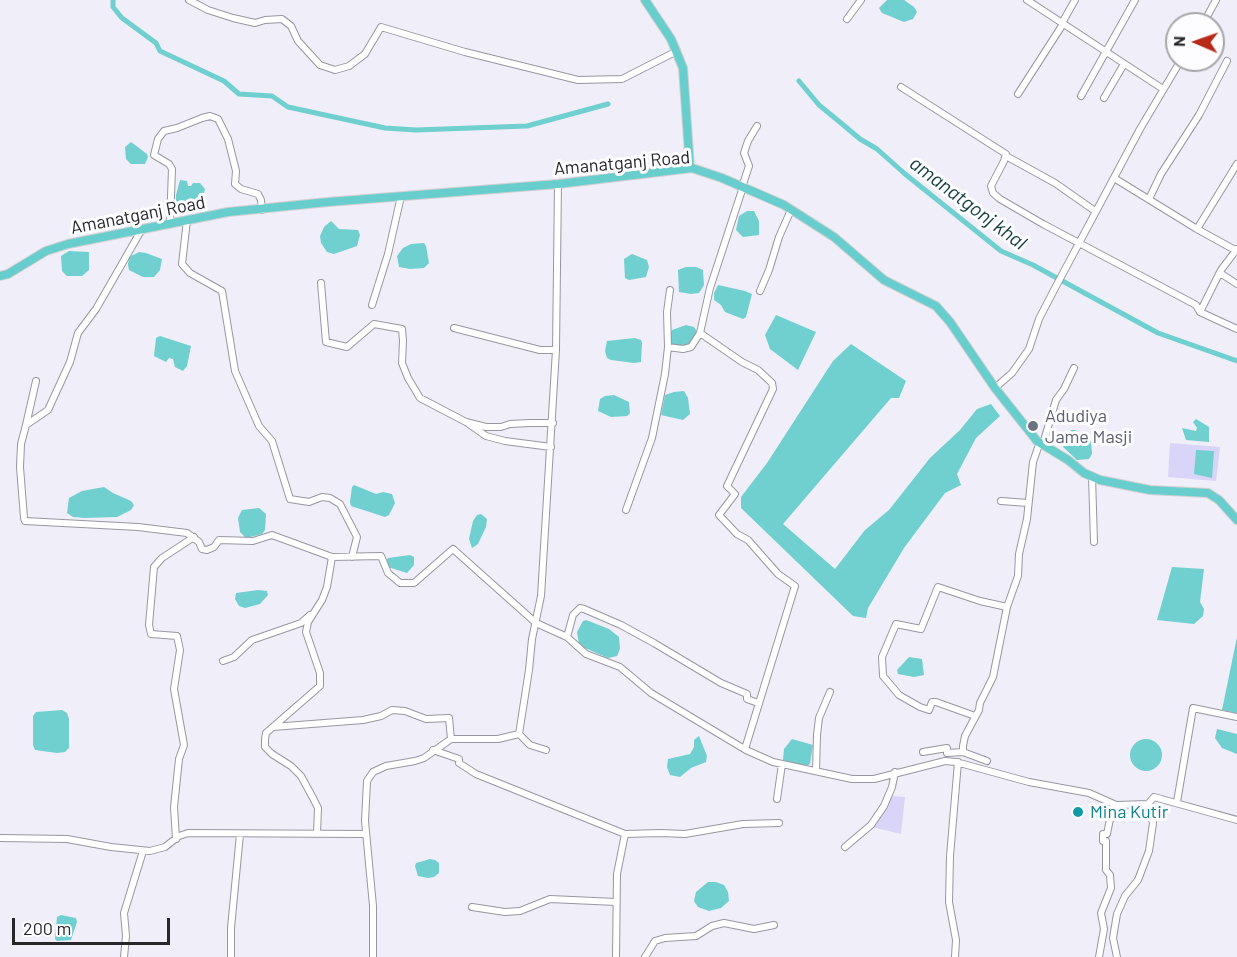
<!DOCTYPE html>
<style>
body{margin:0}
#map{position:relative;width:1237px;height:957px;overflow:hidden;background:#efeef9;font-family:Barlow,sans-serif}
canvas{display:block}
.north{position:absolute;left:1165px;top:12px;width:60px;height:60px;box-sizing:border-box;background:#fdfcff;border:2px solid #a7a7aa;border-radius:50%;rotate:272deg;font-size:16px;font-weight:700;line-height:24px;text-align:center;color:#27272b}
.north::after{content:'';display:block;margin:auto;width:21px;height:27px;background:#b72a17;clip-path:polygon(50% 0,100% 100%,50% 72%,0 100%)}
.scale{position:absolute;left:12px;top:918px;width:158px;height:27px;box-sizing:border-box;border:3px solid #27272b;border-top:0;padding-left:8px;font-size:18px;line-height:21px;white-space:nowrap;color:#27272b;-webkit-text-stroke:4px #fdfcff;paint-order:stroke}
</style>
<div id="map">
<canvas width="1237" height="957"></canvas>
<div class="north">N</div>
<div class="scale">200 m</div>
</div>
<script>
const ctx = document.querySelector('canvas').getContext('2d');
ctx.lineJoin = 'round';
function fill(path, color) {
  ctx.fillStyle = color;
  ctx.fill(path, 'evenodd');
}
function shape(rows) {
  const path = new Path2D();
  for (const r of rows) {
    if (r.length === 3) {
      path.moveTo(r[0] + r[2], r[1]);
      path.arc(r[0], r[1], r[2], 0, 2 * Math.PI);
      continue;
    }
    path.moveTo(r[0], r[1]);
    for (let i = 2; i < r.length; i += 2) path.lineTo(r[i], r[i + 1]);
  }
  return path;
}
function trace(path, color, width, dash) {
  ctx.strokeStyle = color;
  ctx.lineWidth = width;
  ctx.lineCap = dash ? 'butt' : 'round';
  ctx.setLineDash(dash || []);
  ctx.stroke(path);
}
function label(font, color, halo, rows, align = 'center') {
  ctx.font = font + ' Barlow,sans-serif';
  ctx.lineWidth = 6;
  ctx.setLineDash([]);
  ctx.textBaseline = 'middle';
  ctx.strokeStyle = halo;
  ctx.fillStyle = color;
  for (const [text, x, y, turn = 0] of rows) {
    ctx.save();
    ctx.translate(x, y);
    ctx.rotate((+turn || 0) * Math.PI / 180);
    ctx.textAlign = isNaN(turn) ? turn : align;
    if (halo) ctx.strokeText(text, 0, 0);
    ctx.fillText(text, 0, 0);
    ctx.restore();
  }
}
fill(shape([
 [1170,443,1220,447,1216,481,1168,477],
 [892,796,905,797,901,834,872,827]
]), '#d8d5f8');
fill(shape([
 [887,0,904,0,914,7,917,12,913,19,904,22,882,13,879,8],
 [131,142,147,154,148,157,145,164,131,164,126,159,125,147],
 [180,180,187,181,188,186,191,186,193,183,200,183,205,189,204,193,187,206,179,207,176,202,176,195],
 [747,211,754,211,759,221,759,235,743,237,736,230,739,216],
 [331,221,339,229,358,230,360,235,357,246,334,254,327,252,321,243,320,236,324,227],
 [424,243,426,246,429,263,424,268,410,269,399,267,397,256,403,248,411,244],
 [69,251,89,252,89,270,82,276,67,276,62,271,61,256],
 [139,252,146,253,162,259,160,270,154,277,143,277,129,270,128,265,129,257],
 [632,254,647,260,649,267,646,277,629,280,625,278,624,259],
 [686,267,696,267,703,270,704,285,699,293,691,294,679,292,678,270],
 [718,285,745,291,752,294,746,317,743,319,725,312,721,305,714,300,714,293],
 [776,315,816,332,798,370,770,349,765,335],
 [686,325,694,327,697,332,694,342,685,347,672,346,670,335,672,330],
 [160,336,191,346,187,366,183,371,175,367,173,359,169,358,166,362,154,356,156,338],
 [635,338,641,340,642,343,641,362,634,363,611,360,607,358,605,351,607,341],
 [851,344,906,381,899,398,891,398,783,524,835,569,865,530,889,510,930,458,960,430,977,409,991,404,1000,416,976,438,957,474,961,485,945,493,904,548,868,608,866,618,853,616,741,508,741,497,767,463,833,361],
 [684,391,688,398,690,414,683,420,661,415,665,395,674,392],
 [614,395,629,402,630,413,627,416,611,417,598,411,600,399,605,396],
 [1196,419,1209,427,1209,442,1186,440,1182,428,1196,431,1197,428,1193,422],
 [1071,430,1075,430,1091,440,1092,454,1089,459,1077,460,1063,447],
 [1196,450,1214,451,1212,478,1194,474],
 [354,485,376,494,383,492,392,494,395,503,389,515,385,517,351,506,350,502,352,487],
 [104,487,113,493,131,501,134,505,131,510,117,517,85,518,73,517,67,513,69,498,82,491],
 [259,508,266,514,265,530,262,534,246,538,240,532,238,518,242,510],
 [481,514,487,519,486,527,478,544,472,548,469,539,473,521,477,515],
 [410,555,414,557,414,565,407,573,388,567,386,560,388,558],
 [1172,567,1204,569,1200,602,1204,609,1203,616,1194,624,1157,620],
 [258,590,267,591,268,595,260,604,245,608,239,606,235,599,236,593],
 [586,620,609,629,619,637,620,649,617,656,608,658,585,648,579,644,577,632,583,621],
 [1237,637,1237,713,1222,710],
 [909,657,922,659,924,675,914,677,898,674,897,670],
 [62,710,67,713,69,719,69,748,65,752,57,753,35,750,33,745,33,716,36,712],
 [1217,729,1237,734,1237,754,1222,748,1215,738],
 [699,736,707,756,706,762,691,768,680,777,670,775,667,767,668,759,690,754,694,747,694,740],
 [792,739,813,745,810,764,806,766,798,765,783,760,784,749],
 [1146,755,16],
 [430,859,435,860,439,863,439,873,434,877,428,878,418,876,415,866,416,863],
 [708,882,716,882,724,885,728,892,729,901,721,908,709,911,698,907,694,901,696,892],
 [61,915,76,918,77,922,71,940,57,941,55,939,57,917]
]), '#70cfcf');
trace(shape([
 [113,0,113,7,122,18,156,43,160,51,224,81,239,94,272,96,288,107,385,128,416,130,527,126,608,104],
 [799,81,819,105,841,123,860,139,877,149,905,174,1001,251,1033,265,1158,333,1237,361]
]), '#70cfcf', 5);
const minor = shape([
 [189,0,208,10,233,18,255,23,265,20,282,19,291,26,298,41,320,65,335,70,349,66,365,54,381,27,465,52,578,80,622,79,677,51],
 [1027,0,1163,89],
 [847,19,861,0],
 [1062,23,1075,0],
 [1203,24,1216,0],
 [901,87,1006,154,1004,161,991,186,993,193,1000,199,1043,224,1196,305,1200,312,1237,329],
 [1018,94,1063,24],
 [1081,96,1135,0],
 [1104,98,1124,64],
 [1006,156,1055,183,1095,211],
 [1114,178,1197,229,1237,164],
 [742,187,749,166,744,153,748,141,757,126],
 [743,187,710,288,700,333,742,362,758,370,772,383,773,389,727,486,735,494,719,515,737,534,748,540,778,574,795,586,745,749],
 [1149,199,1161,174,1199,115,1227,61],
 [187,220,182,264,190,273,222,291,235,371,259,426,272,441,290,499,309,502,322,497,330,498,340,504,357,537,352,557],
 [170,224,172,169,169,164,154,155,158,139,164,131,177,128,202,118,210,116,218,119,228,139,236,171,235,184,241,189,258,194,261,200,262,210],
 [142,229,96,309,78,333,70,362,48,410,26,425,21,444,20,467,24,518,25,521,138,527,187,533,199,542,202,549,207,550,214,547,219,540,253,541,272,535,332,557,381,556,388,573,400,583,414,583,453,549,536,623,567,637,586,654,620,667,651,693,746,750,773,762,852,779,874,779,945,761,956,762,1029,782,1089,793,1116,805,1148,804,1154,797,1237,820],
 [1197,229,1235,250],
 [1220,273,1237,284],
 [321,283,326,342,347,347,374,324,402,329,403,341,402,363,408,378,420,398,466,422,486,427,501,427,510,424,530,423,553,423],
 [670,290,667,312,668,347,683,349,691,347,700,333],
 [760,291,769,270,779,237,791,210],
 [372,305,388,254,401,196],
 [1200,312,1221,270,1237,249],
 [454,328,540,350,556,350],
 [995,388,1012,373,1029,349,1039,319,1054,290,1140,129,1181,60],
 [469,424,486,436,505,441,551,447],
 [26,425,36,381],
 [1043,444,1056,400,1064,389,1074,368],
 [1092,476,1094,542],
 [1001,501,1028,503],
 [626,510,652,438,665,374,668,347],
 [1007,607,1018,576,1019,554,1027,519,1033,462,1040,442],
 [567,637,573,615,580,608,584,609,621,625,654,643,721,683,747,694,747,699,758,703],
 [223,661,234,657,252,640,301,623,310,615],
 [975,716,936,702,932,702,929,710,920,707,899,695,883,676,882,657,896,624,921,629,938,587,980,601,1007,607,993,677,980,703,979,710,965,736,963,746,963,752,987,761],
 [273,727,363,720,381,716,392,710,405,711,426,719,449,718,451,739],
 [519,734,529,670,532,639,541,596,556,350,558,184],
 [433,750,459,759,459,763,476,774,625,834,661,833,685,834,743,824,779,823],
 [923,752,947,748,947,753,963,752],
 [816,771,817,735,819,718,830,692],
 [777,799,782,764],
 [1177,802,1193,708,1237,717],
 [317,834,318,808,313,798,301,776,291,766,272,754,265,747,265,739,266,733,320,686,320,673,306,632,308,622,322,600,327,587,332,557],
 [0,838,67,839,111,847,150,851,165,847,179,836,188,833,366,834],
 [176,839,174,807,179,759,184,745,174,689,180,650,177,636,151,634,149,625,154,567,162,558,194,537],
 [845,847,871,825,884,806,892,787,895,772],
 [472,907,505,912,520,911,550,899,616,902],
 [124,957,126,936,124,913,143,851],
 [231,957,231,928,240,834],
 [373,957,373,906,365,821,367,781,373,772,386,766,415,761,424,758,451,739,498,739,519,734,530,745,546,750],
 [616,957,617,874,625,834],
 [645,957,655,941,665,938,696,936,712,926,724,923,754,929,774,925],
 [955,957,956,940,949,902,950,856,958,762],
 [1099,957,1104,929,1101,913,1111,888,1110,875,1106,870,1106,841,1103,841,1103,834,1107,834,1113,804],
 [1117,957,1113,938,1117,914,1125,896,1138,880,1149,851,1153,823,1148,804]
]);
const major = shape([
 [645,0,671,39,683,68,690,168],
 [0,276,8,274,46,251,68,244,228,212,328,202,558,184,692,168,722,178,784,205,834,237,884,280,936,306,950,322,995,388,1037,441,1068,460,1084,473,1100,480,1150,490,1208,493,1219,500,1237,520]
]);
trace(minor, '#9897a1', 8);
trace(major, '#cfcfd0', 10);
trace(minor, '#fff', 6);
trace(major, '#68cecd', 8);
for (const [x, y, r, color] of [
 [1033,426,6,"#6b7280"],
 [1078,812,6,"#0f9aa8"]
]) {
  const dot = new Path2D();
  dot.arc(x, y, r, 0, 2 * Math.PI);
  ctx.fillStyle = color;
  ctx.fill(dot);
  trace(dot, '#fdfcff', 2);
}
label('18px', '#27272b', '#fdfcff', [
 ["Amanatganj Road",622,163,-5],
 ["Amanatganj Road",138,215,-11]
]);
label('18px', '#5b616d', '#fdfcff', [
 ["Adudiya",1045,416],
 ["Jame Masji",1045,437]
], 'left');
label('18px', '#0d838f', '#fdfcff', [
 ["Mina Kutir",1090,812]
], 'left');
label('italic 20px', '#103d3e', '#fdfcff', [
 ["amanatgonj khal",968,203,37]
]);
</script>
